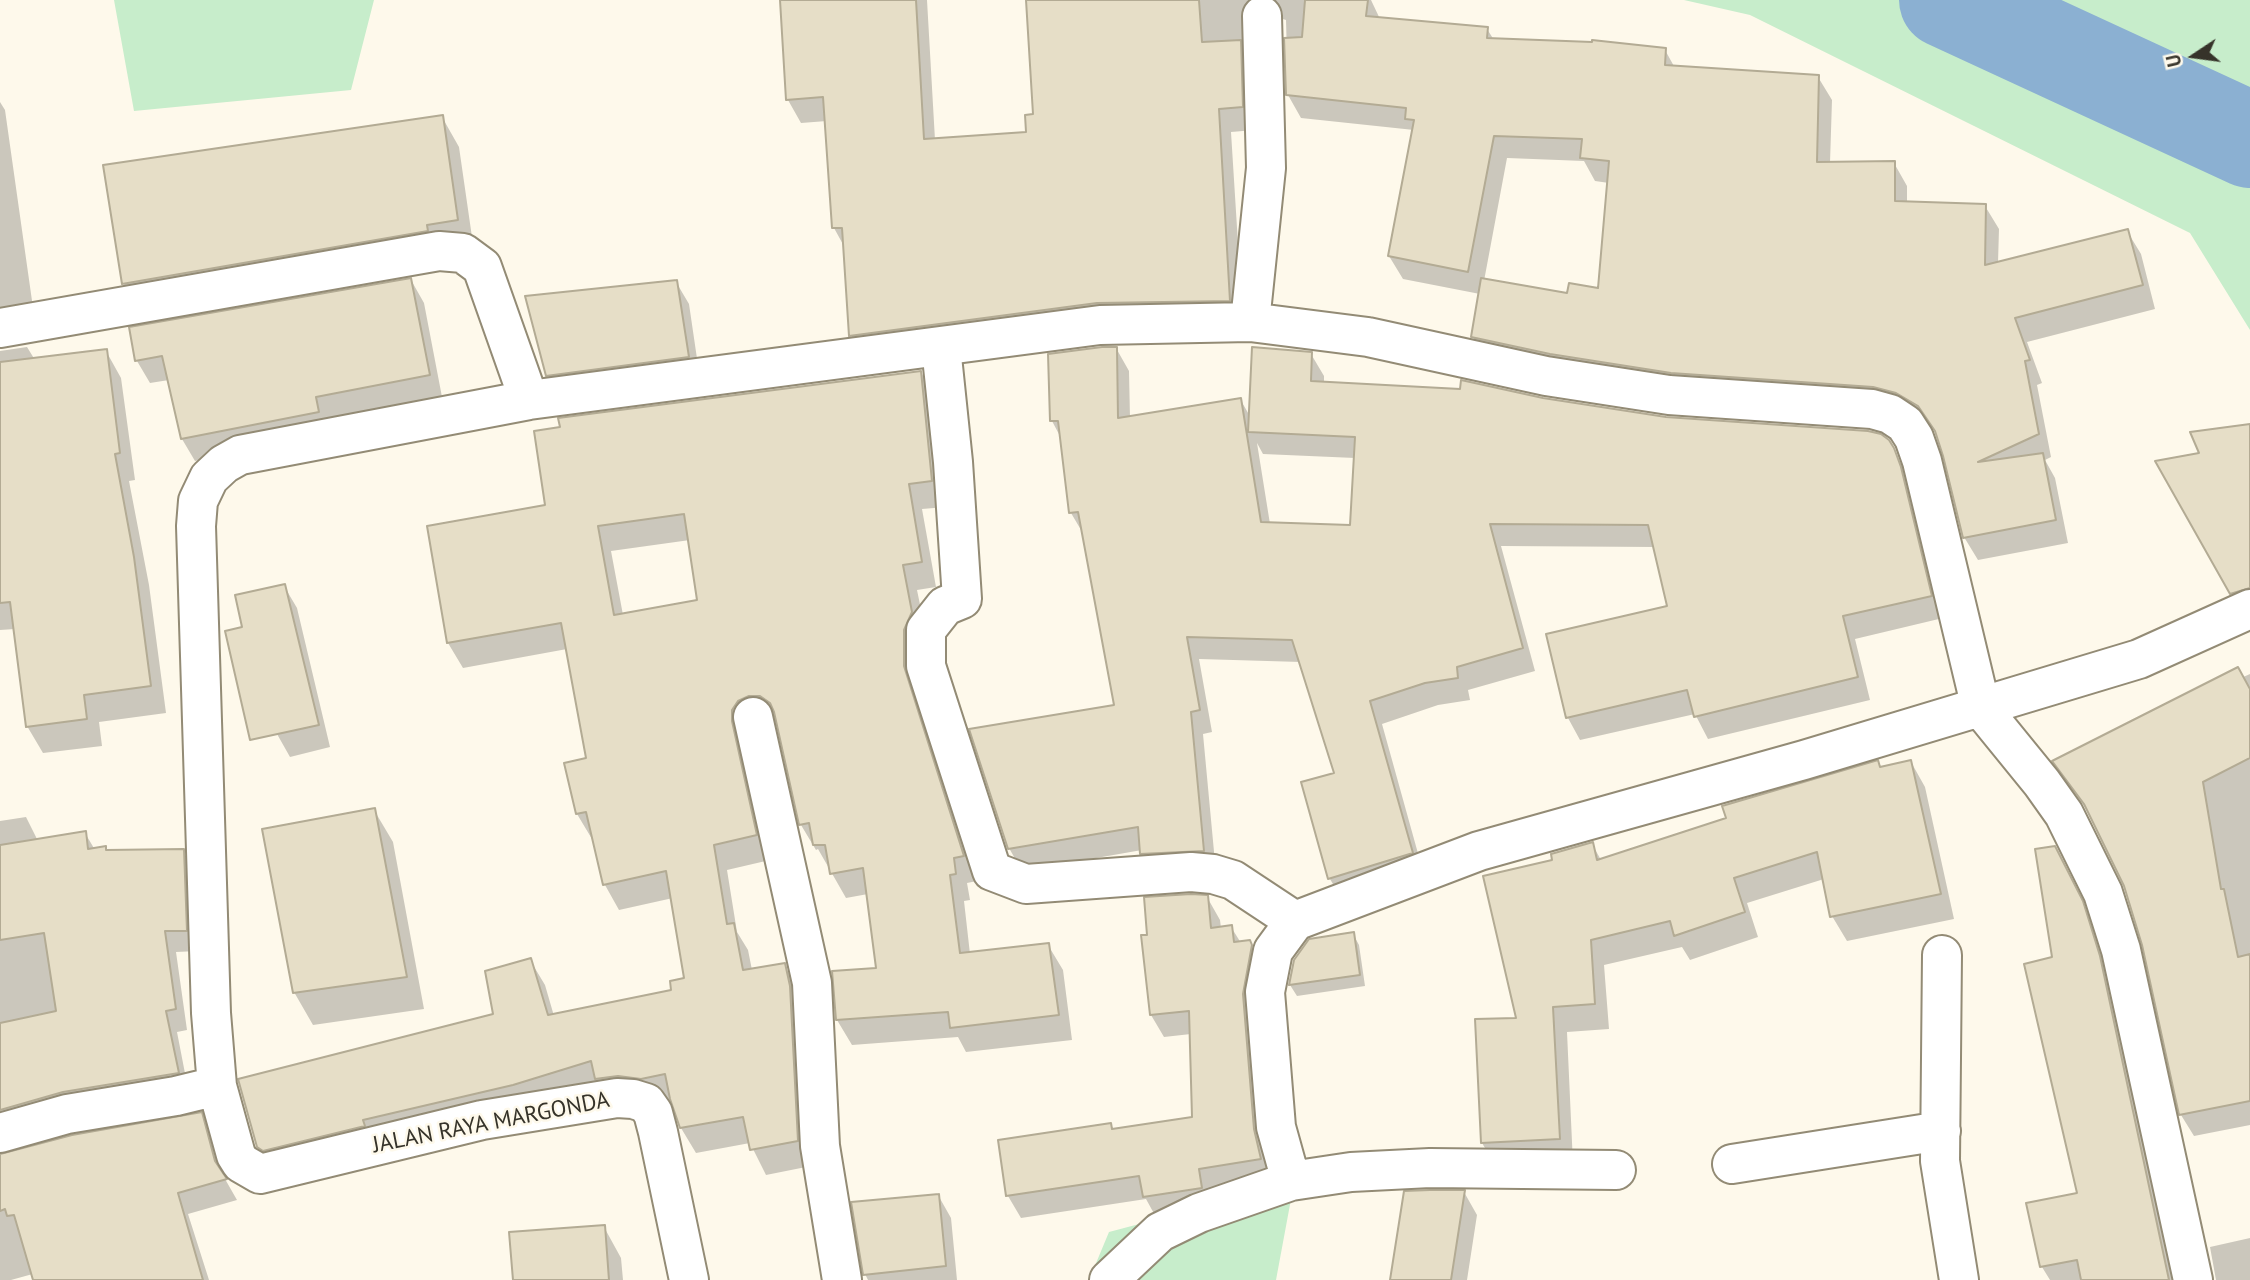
<!DOCTYPE html>
<style>
body{margin:0}
#map{position:relative;width:2250px;height:1280px;overflow:hidden;background:#fef9eb;font-family:"PT Sans",sans-serif}
canvas{display:block}
.north{position:absolute;left:2159px;top:21px;width:70px;height:70px;-webkit-text-stroke:5px #fef9eb;paint-order:stroke;rotate:257deg;font-size:19px;font-weight:700;line-height:28px;text-align:center;color:#36332a}
.north::after{content:'';display:block;margin:auto;width:24px;height:32px;background:#36332a;clip-path:polygon(50% 0,100% 100%,50% 72%,0 100%)}
</style>
<div id="map">
<canvas width="2250" height="1280"></canvas>
<div class="north">U</div>
</div>
<script>
const ctx = document.querySelector('canvas').getContext('2d');
ctx.lineJoin = 'round';
function fill(path, color) {
  ctx.fillStyle = color;
  ctx.fill(path, 'evenodd');
}
function shape(rows) {
  const path = new Path2D();
  for (const r of rows) {
    path.moveTo(r[0], r[1]);
    for (let i = 2; i < r.length; i += 2) path.lineTo(r[i], r[i + 1]);
  }
  return path;
}
function trace(path, color, width, dash) {
  ctx.strokeStyle = color;
  ctx.lineWidth = width;
  ctx.lineCap = dash ? 'butt' : 'round';
  ctx.setLineDash(dash || []);
  ctx.stroke(path);
}
function label(font, color, halo, rows, align = 'center') {
  ctx.font = font + ' "PT Sans",sans-serif';
  ctx.lineWidth = 5;
  ctx.setLineDash([]);
  ctx.textBaseline = 'middle';
  ctx.strokeStyle = halo;
  ctx.fillStyle = color;
  for (const [text, x, y, turn = 0] of rows) {
    ctx.save();
    ctx.translate(x, y);
    ctx.rotate((+turn || 0) * Math.PI / 180);
    ctx.textAlign = isNaN(turn) ? turn : align;
    if (halo) ctx.strokeText(text, 0, 0);
    ctx.fillText(text, 0, 0);
    ctx.restore();
  }
}
fill(shape([
 [114,0,374,0,351,90,134,111],
 [1684,0,2250,0,2250,330,2190,233,1750,15],
 [1294,1183,1276,1280,1089,1280,1109,1232]
]), '#c7edcb');
fill(shape([
 [782,0,927,0,935,140,1028,134,1035,116,1028,0,1371,0,1380,19,1487,29,1494,40,1665,50,1675,68,1818,77,1832,100,1830,163,1894,163,1907,186,1907,203,1985,206,1999,229,1998,263,2127,231,2141,254,2155,309,2027,342,2042,383,2037,385,2051,457,2045,460,2055,478,2068,543,1978,560,1964,537,1939,438,1933,429,1911,416,1486,360,1473,337,1480,294,1403,279,1389,256,1414,130,1301,118,1288,95,1286,20,1276,17,1255,130,1231,132,1243,323,864,359,851,335,845,248,834,228,827,121,801,123,788,100],
 [1507,158,1584,161,1595,181,1609,183,1599,291,1569,295,1484,281],
 [0,102,5,110,36,329,0,340],
 [442,117,459,147,474,251,142,314,124,284,105,167],
 [411,280,424,303,442,397,331,435,195,461,182,439,169,380,150,383,137,361],
 [676,282,689,304,700,379,561,398,548,375],
 [27,347,35,360,106,351,121,378,135,480,129,481,149,585,166,713,99,722,102,746,43,753,27,726,15,629,0,630,0,351],
 [1116,348,1129,371,1130,418,1240,399,1251,418,1311,354,1324,376,1324,383,1542,399,1666,418,1888,441,1906,472,1943,618,1855,639,1870,700,1708,739,1695,714,1580,740,1568,718,1669,607,1655,547,1501,546,1535,671,1468,690,1470,700,1438,705,1382,724,1424,875,1343,901,1330,879,1303,783,1337,774,1301,662,1199,659,1212,732,1203,734,1216,873,1155,876,1142,850,1022,871,1009,848,1116,706,1084,535,1071,513,1061,438,1052,421],
 [1257,443,1263,454,1355,458,1352,527,1270,524],
 [921,372,935,398,946,507,922,509,936,587,917,590,977,881,967,883,970,900,964,901,970,954,1048,945,1063,970,1072,1040,966,1052,958,1037,852,1045,837,1020,878,969,868,894,846,898,818,849,816,850,801,825,778,723,764,720,770,860,727,870,737,932,748,950,752,970,784,965,799,991,811,1166,766,1175,750,1143,696,1153,681,1128,672,1100,273,1171,258,1145,495,1015,530,960,545,985,554,1016,673,992,686,980,673,898,619,910,605,885,594,838,592,839,577,814,588,760,567,649,463,668,448,643,429,528,547,506],
 [690,540,699,601,623,615,611,551],
 [2250,425,2250,598,2238,604,2158,462,2202,454],
 [284,586,297,608,330,747,290,757,277,734,244,628],
 [2250,674,2250,1125,2194,1136,2181,1115,2144,945,2125,886,2092,818,2054,761],
 [1878,762,1881,768,1911,762,1925,787,1954,919,1847,941,1832,916,1824,879,1747,903,1758,937,1690,960,1682,947,1604,965,1609,1029,1567,1032,1573,1164,1497,1168,1482,1143,1518,1019,1554,862,1592,844,1601,860,1728,819],
 [374,810,393,842,424,1009,313,1025,294,992],
 [26,817,38,841,85,833,95,850,183,851,195,872,198,951,176,952,187,1030,177,1032,189,1094,0,1137,0,821],
 [2054,848,2094,925,2111,979,2177,1280,2050,1280,2042,1267,2079,1194,2054,959],
 [1207,897,1220,920,1221,928,1231,927,1241,943,1249,942,1264,969,1273,1182,1157,1219,1146,1199,1021,1218,1008,1196,1110,1125,1114,1131,1194,1119,1191,1034,1164,1037,1151,1015,1149,936],
 [1353,934,1359,945,1365,986,1297,996,1290,985],
 [201,1114,213,1135,225,1179,237,1200,188,1214,209,1280,153,1280,116,1251,11,1280,0,1280,0,1156],
 [1464,1192,1477,1215,1467,1280,1392,1280],
 [938,1195,951,1218,957,1280,868,1280,865,1274],
 [604,1227,621,1258,623,1280,514,1280],
 [2250,1238,2250,1280,2216,1280,2210,1247]
]), '#0003');
trace(shape([
 [1947,0,2250,140]
]), '#8bb0d2', 96);
const building = shape([
 [780,0,916,0,924,139,1026,132,1025,115,1033,114,1026,0,1199,0,1202,42,1241,40,1243,107,1219,109,1230,301,1097,303,849,336,842,228,832,228,823,97,786,100,780,0],
 [1305,0,1368,0,1366,16,1488,27,1487,38,1592,42,1592,40,1666,48,1665,65,1819,75,1817,162,1895,161,1895,201,1986,204,1985,265,2128,229,2143,285,2015,318,2030,360,2025,361,2039,434,1978,462,2043,453,2056,520,1963,538,1943,456,1935,431,1918,406,1896,393,1873,387,1671,373,1550,354,1471,337,1481,278,1567,293,1569,283,1598,288,1609,161,1580,158,1582,139,1494,136,1468,272,1388,256,1414,120,1405,119,1406,108,1286,95,1284,38,1302,37,1305,0],
 [443,115,458,220,427,225,428,231,122,284,103,165,443,115],
 [411,278,430,375,316,397,319,412,181,439,162,356,135,361,129,327,411,278],
 [677,280,689,357,546,376,525,296,677,280],
 [1102,347,1117,347,1118,418,1241,398,1261,522,1350,525,1355,437,1248,432,1252,347,1312,352,1311,381,1460,389,1461,380,1543,398,1666,417,1868,431,1881,434,1889,440,1894,448,1901,467,1932,596,1843,616,1858,677,1694,717,1687,690,1566,718,1546,634,1667,606,1648,525,1490,524,1523,648,1457,667,1458,678,1425,683,1370,701,1413,853,1328,879,1301,782,1334,773,1292,640,1187,637,1200,710,1191,712,1204,851,1140,854,1138,827,1008,849,969,729,1114,705,1078,512,1069,513,1058,421,1050,421,1048,354,1102,347],
 [107,349,120,453,115,454,134,557,151,686,84,695,87,719,26,727,10,602,0,603,0,362,107,349],
 [921,371,932,481,909,484,922,562,903,565,912,612,904,630,904,666,964,856,954,858,956,874,950,875,960,953,1049,943,1059,1015,950,1028,948,1012,836,1020,832,971,876,968,863,868,830,874,825,845,813,845,809,823,799,825,774,712,770,703,760,696,749,696,738,701,732,710,732,721,757,835,714,845,727,924,734,923,743,970,785,963,790,986,798,1141,750,1150,743,1117,680,1128,670,1099,665,1074,641,1079,618,1076,595,1079,591,1061,513,1085,363,1120,365,1126,263,1151,257,1147,238,1079,493,1014,485,971,531,958,548,1015,671,990,670,981,684,978,666,871,603,885,586,812,576,814,564,763,586,758,561,623,447,643,427,526,545,505,534,431,560,427,558,418,921,371],
 [684,514,697,600,614,615,598,526,684,514],
 [2250,424,2250,588,2230,594,2155,461,2199,453,2190,432,2250,424],
 [285,584,319,725,250,740,225,631,242,627,235,595,285,584],
 [2238,667,2250,689,2250,758,2203,782,2221,889,2224,889,2238,957,2250,954,2250,1101,2179,1115,2142,945,2124,886,2084,804,2052,761,2238,667],
 [1878,760,1880,767,1911,760,1941,894,1830,917,1817,852,1734,878,1745,912,1674,936,1670,921,1591,940,1595,1004,1553,1007,1560,1139,1481,1143,1475,1019,1516,1018,1483,876,1552,860,1551,854,1593,842,1597,860,1726,818,1722,806,1878,760],
 [375,808,407,977,293,993,262,829,375,808],
 [86,831,88,849,106,846,106,850,184,849,187,931,165,931,176,1009,166,1011,179,1073,63,1092,0,1110,0,1023,56,1011,44,933,0,940,0,845,86,831],
 [2055,846,2083,901,2100,956,2169,1280,2081,1280,2077,1260,2040,1267,2026,1203,2077,1193,2024,964,2052,957,2035,849,2055,846],
 [1191,894,1208,895,1211,928,1232,925,1234,942,1250,940,1252,945,1243,994,1254,1129,1261,1159,1199,1169,1202,1188,1143,1197,1139,1176,1006,1196,998,1140,1111,1123,1112,1129,1192,1117,1189,1011,1150,1015,1141,935,1147,935,1144,897,1191,894],
 [1354,932,1360,975,1289,985,1294,960,1309,939,1354,932],
 [202,1112,215,1161,227,1179,178,1193,203,1280,33,1280,14,1215,7,1216,5,1209,0,1211,0,1154,72,1135,202,1112],
 [1430,1190,1465,1190,1451,1280,1390,1280,1404,1191,1430,1190],
 [939,1194,946,1266,863,1275,851,1202,939,1194],
 [605,1225,609,1280,513,1280,509,1232,605,1225]
]);
fill(building, '#e6dec7');
trace(building, '#b3ab94', 2);
const minor = shape([
 [1250,322,1266,168,1262,16],
 [0,328,439,251,463,253,482,267,529,400],
 [941,347,953,462,962,599,945,606,926,630,926,666,992,871,1026,884,1191,872,1213,874,1233,880,1295,921],
 [753,717,812,983,820,1146,842,1280],
 [1942,955,1940,1161,1959,1280],
 [217,1086,236,1155,241,1163,260,1174,482,1120,617,1098,633,1099,646,1103,653,1113,658,1132,689,1280],
 [0,1133,67,1114,176,1096,217,1086,211,1013,196,526,198,501,209,478,224,464,240,455,529,400,1100,325,1250,322,1368,337,1546,376,1669,395,1872,409,1890,414,1905,424,1914,438,1922,461,1981,708,2042,783,2064,814,2103,893,2121,950,2193,1280],
 [1732,1164,1941,1131],
 [1291,1181,1351,1172,1430,1168,1616,1170],
 [1109,1280,1160,1232,1199,1213,1291,1181,1276,1127,1265,992,1273,951,1295,921,1479,851,1804,760,2139,659,2250,609]
]);
trace(minor, '#938b75', 42);
trace(minor, '#fff', 38);
label('23px', '#36332a', '#fef9eb', [
 ["JALAN RAYA MARGONDA",491,1123,-11]
]);
</script>
